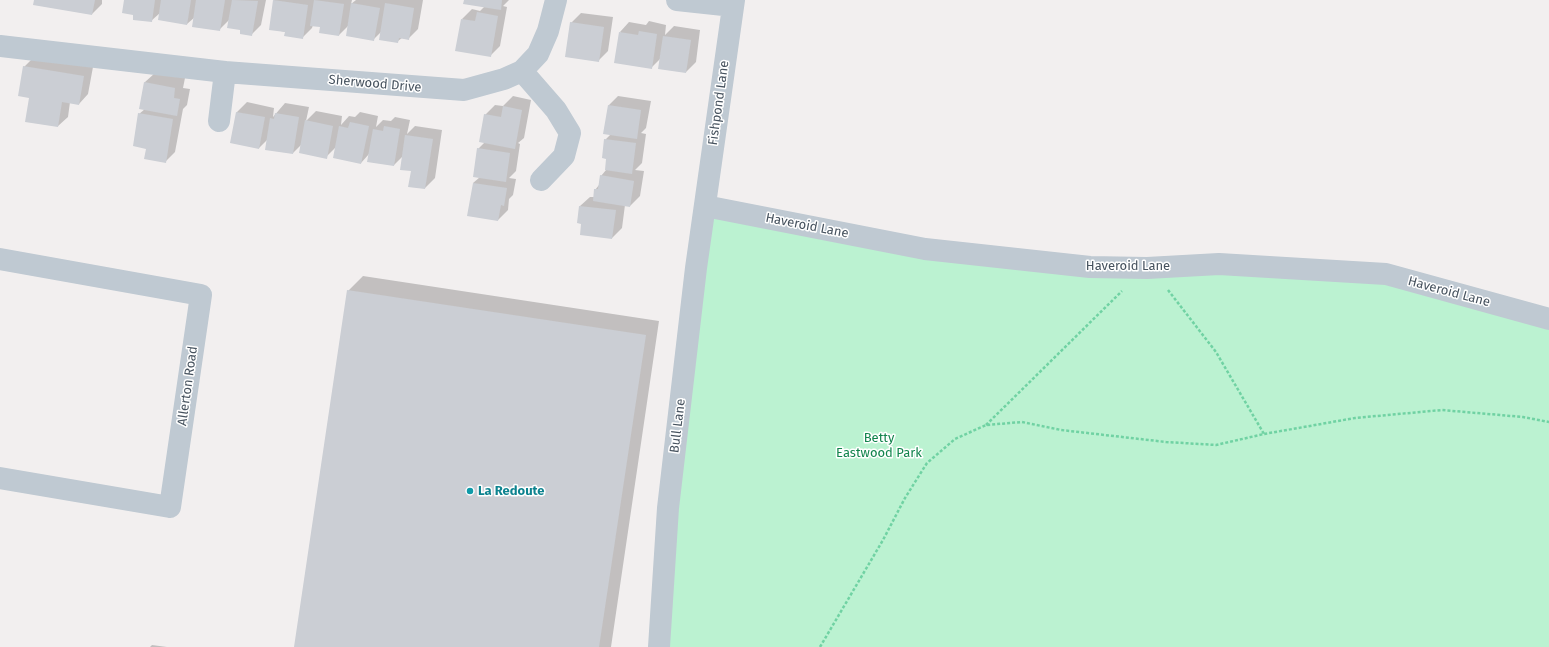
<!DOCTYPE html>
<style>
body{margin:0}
canvas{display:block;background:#f2efef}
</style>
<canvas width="1549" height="647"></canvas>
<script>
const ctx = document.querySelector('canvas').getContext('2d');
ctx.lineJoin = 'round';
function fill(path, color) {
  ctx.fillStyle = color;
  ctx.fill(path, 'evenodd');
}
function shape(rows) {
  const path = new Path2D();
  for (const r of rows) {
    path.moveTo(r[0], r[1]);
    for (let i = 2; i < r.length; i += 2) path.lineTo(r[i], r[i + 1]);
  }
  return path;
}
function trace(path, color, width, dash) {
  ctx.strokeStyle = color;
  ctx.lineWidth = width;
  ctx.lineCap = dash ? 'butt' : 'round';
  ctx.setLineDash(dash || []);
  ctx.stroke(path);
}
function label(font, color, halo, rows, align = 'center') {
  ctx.font = font + ' "Fira Sans",sans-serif';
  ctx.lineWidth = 3;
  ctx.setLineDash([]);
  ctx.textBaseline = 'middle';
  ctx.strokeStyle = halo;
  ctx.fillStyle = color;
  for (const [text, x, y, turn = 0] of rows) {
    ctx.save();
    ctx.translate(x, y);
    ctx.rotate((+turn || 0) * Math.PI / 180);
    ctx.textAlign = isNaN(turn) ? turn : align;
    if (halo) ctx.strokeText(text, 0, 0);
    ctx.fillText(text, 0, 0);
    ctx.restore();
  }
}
fill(shape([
 [705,206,925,249,1386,274,1549,319,1549,647,659,647]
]), '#bbf2d1');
fill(shape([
 [35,0,102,0,102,4,92,14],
 [125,0,266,0,261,25,251,35,242,29,229,20,219,30,195,17,187,24,160,13,151,21,134,14],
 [274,0,352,0,351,4,356,0,423,0,418,29,408,39,402,38,398,41,381,32,373,40,349,25,339,35,321,26,313,25,312,28,302,38,286,32,270,29],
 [465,0,509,0,503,6,507,7,500,46,490,56,462,19,472,9,480,11,485,6],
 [581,13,613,17,608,51,598,61,571,23],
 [649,21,666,25,665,35,674,26,700,30,696,62,686,72,661,58,651,68,620,32,629,22,646,25],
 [34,57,93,67,88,94,79,104,70,102,68,117,58,126,30,97,24,67],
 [155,73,185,78,183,88,190,89,187,105,183,109,175,152,165,162,148,148,139,114,145,109,145,82],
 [513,96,531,100,524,138,518,143,520,144,516,171,509,178,516,179,513,195,509,199,508,210,498,220,473,183,480,177,478,149,485,142,485,115,495,105,503,106],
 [618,96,651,101,646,128,641,133,646,134,642,163,635,170,644,171,640,196,630,206,625,205,622,228,612,238,582,223,580,206,590,197,594,197,595,190,599,185,601,176,606,170,608,158,605,140,611,134,609,105],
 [247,102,274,108,273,117,285,103,309,107,306,121,316,111,342,116,341,125,349,116,355,117,360,112,378,116,376,127,383,120,391,121,395,117,410,120,407,134,415,126,442,130,435,178,425,188,403,156,394,165,369,154,361,163,335,148,326,157,301,145,293,153,268,139,259,148,231,142,237,112],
 [363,276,659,321,611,647,295,647,348,291],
 [152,645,167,647,150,647]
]), '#0003');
fill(shape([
 [34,0,95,0,92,15,33,5],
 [124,0,155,0,152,22,133,20,133,15,122,13],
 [161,0,191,0,187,25,158,20],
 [196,0,225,0,220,31,192,27],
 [232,0,258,1,252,36,240,34,240,30,227,28],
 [273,0,308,5,303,39,284,36,285,32,269,30],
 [314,0,344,4,339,36,319,33,320,27,310,26],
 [464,0,502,0,501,10,463,4],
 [351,3,380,8,374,41,346,36],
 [385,3,414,8,409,40,399,38,398,43,379,40],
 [477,12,498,16,491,57,455,51,461,19,475,21],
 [570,22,604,27,599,62,565,57],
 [639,31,657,34,652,69,614,63,619,32,638,35],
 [663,36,691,40,686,73,658,69],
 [23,66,84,76,79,105,62,102,58,127,25,122,29,98,18,96],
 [144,82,175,88,174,98,180,99,177,116,139,109],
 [608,105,641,110,637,139,603,134],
 [503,106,522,110,515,149,479,142,484,114,501,117],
 [236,112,265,117,259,149,230,143],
 [138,113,173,119,166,163,144,159,146,149,133,146],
 [275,113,299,117,293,154,265,150,270,118,274,119],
 [305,120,333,126,327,159,299,153],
 [350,122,369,126,361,164,333,158,339,126,348,128],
 [384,126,400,129,394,166,367,162,373,129,383,131],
 [405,135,433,139,425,189,408,187,411,171,400,170],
 [604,139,636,143,632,174,605,170,606,159,602,158],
 [477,148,510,153,506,182,473,177],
 [600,175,634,181,630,207,593,201,594,189,598,189],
 [473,183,507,188,504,206,501,205,498,221,467,216],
 [579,206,616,210,612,239,580,235,581,224,577,223],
 [347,290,646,335,599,647,294,647]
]), '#cbced4');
trace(shape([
 [1168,290,1216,352,1264,434],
 [986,425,1122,291],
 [820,647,883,540,905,498,927,463,955,439,986,425,1022,422,1061,430,1166,442,1216,445,1264,434,1355,418,1442,410,1523,417,1549,422]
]), '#70d2a3', 2.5, [3, 2]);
trace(shape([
 [677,0,733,6],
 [0,46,225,72,464,90,504,79,522,71,538,54,548,31,556,0],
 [522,71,556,110,570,133,564,156,541,180],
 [219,121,225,72],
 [705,206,925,249,1090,267,1147,268,1219,264,1386,274,1549,319],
 [0,259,201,295,170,507,0,478],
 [659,647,668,508,696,268,734,0]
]), '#bfc9d2', 22);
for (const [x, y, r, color] of [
 [470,491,4,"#0f9aa8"]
]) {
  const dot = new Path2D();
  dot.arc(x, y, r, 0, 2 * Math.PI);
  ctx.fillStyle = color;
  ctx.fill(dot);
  trace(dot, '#fff', 1.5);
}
label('13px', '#46525e', '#fff', [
 ["Sherwood Drive",375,84,5],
 ["Fishpond Lane",719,103,-82],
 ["Haveroid Lane",807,226,11],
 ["Haveroid Lane",1128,266],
 ["Haveroid Lane",1449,292,15],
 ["Allerton Road",188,386,-82],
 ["Bull Lane",678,426,-83]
]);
label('13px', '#11844c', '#fff', [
 ["Betty",879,438],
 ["Eastwood Park",879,453]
]);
label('bold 13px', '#0d838f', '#fff', [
 ["La Redoute",478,491]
], 'left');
</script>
